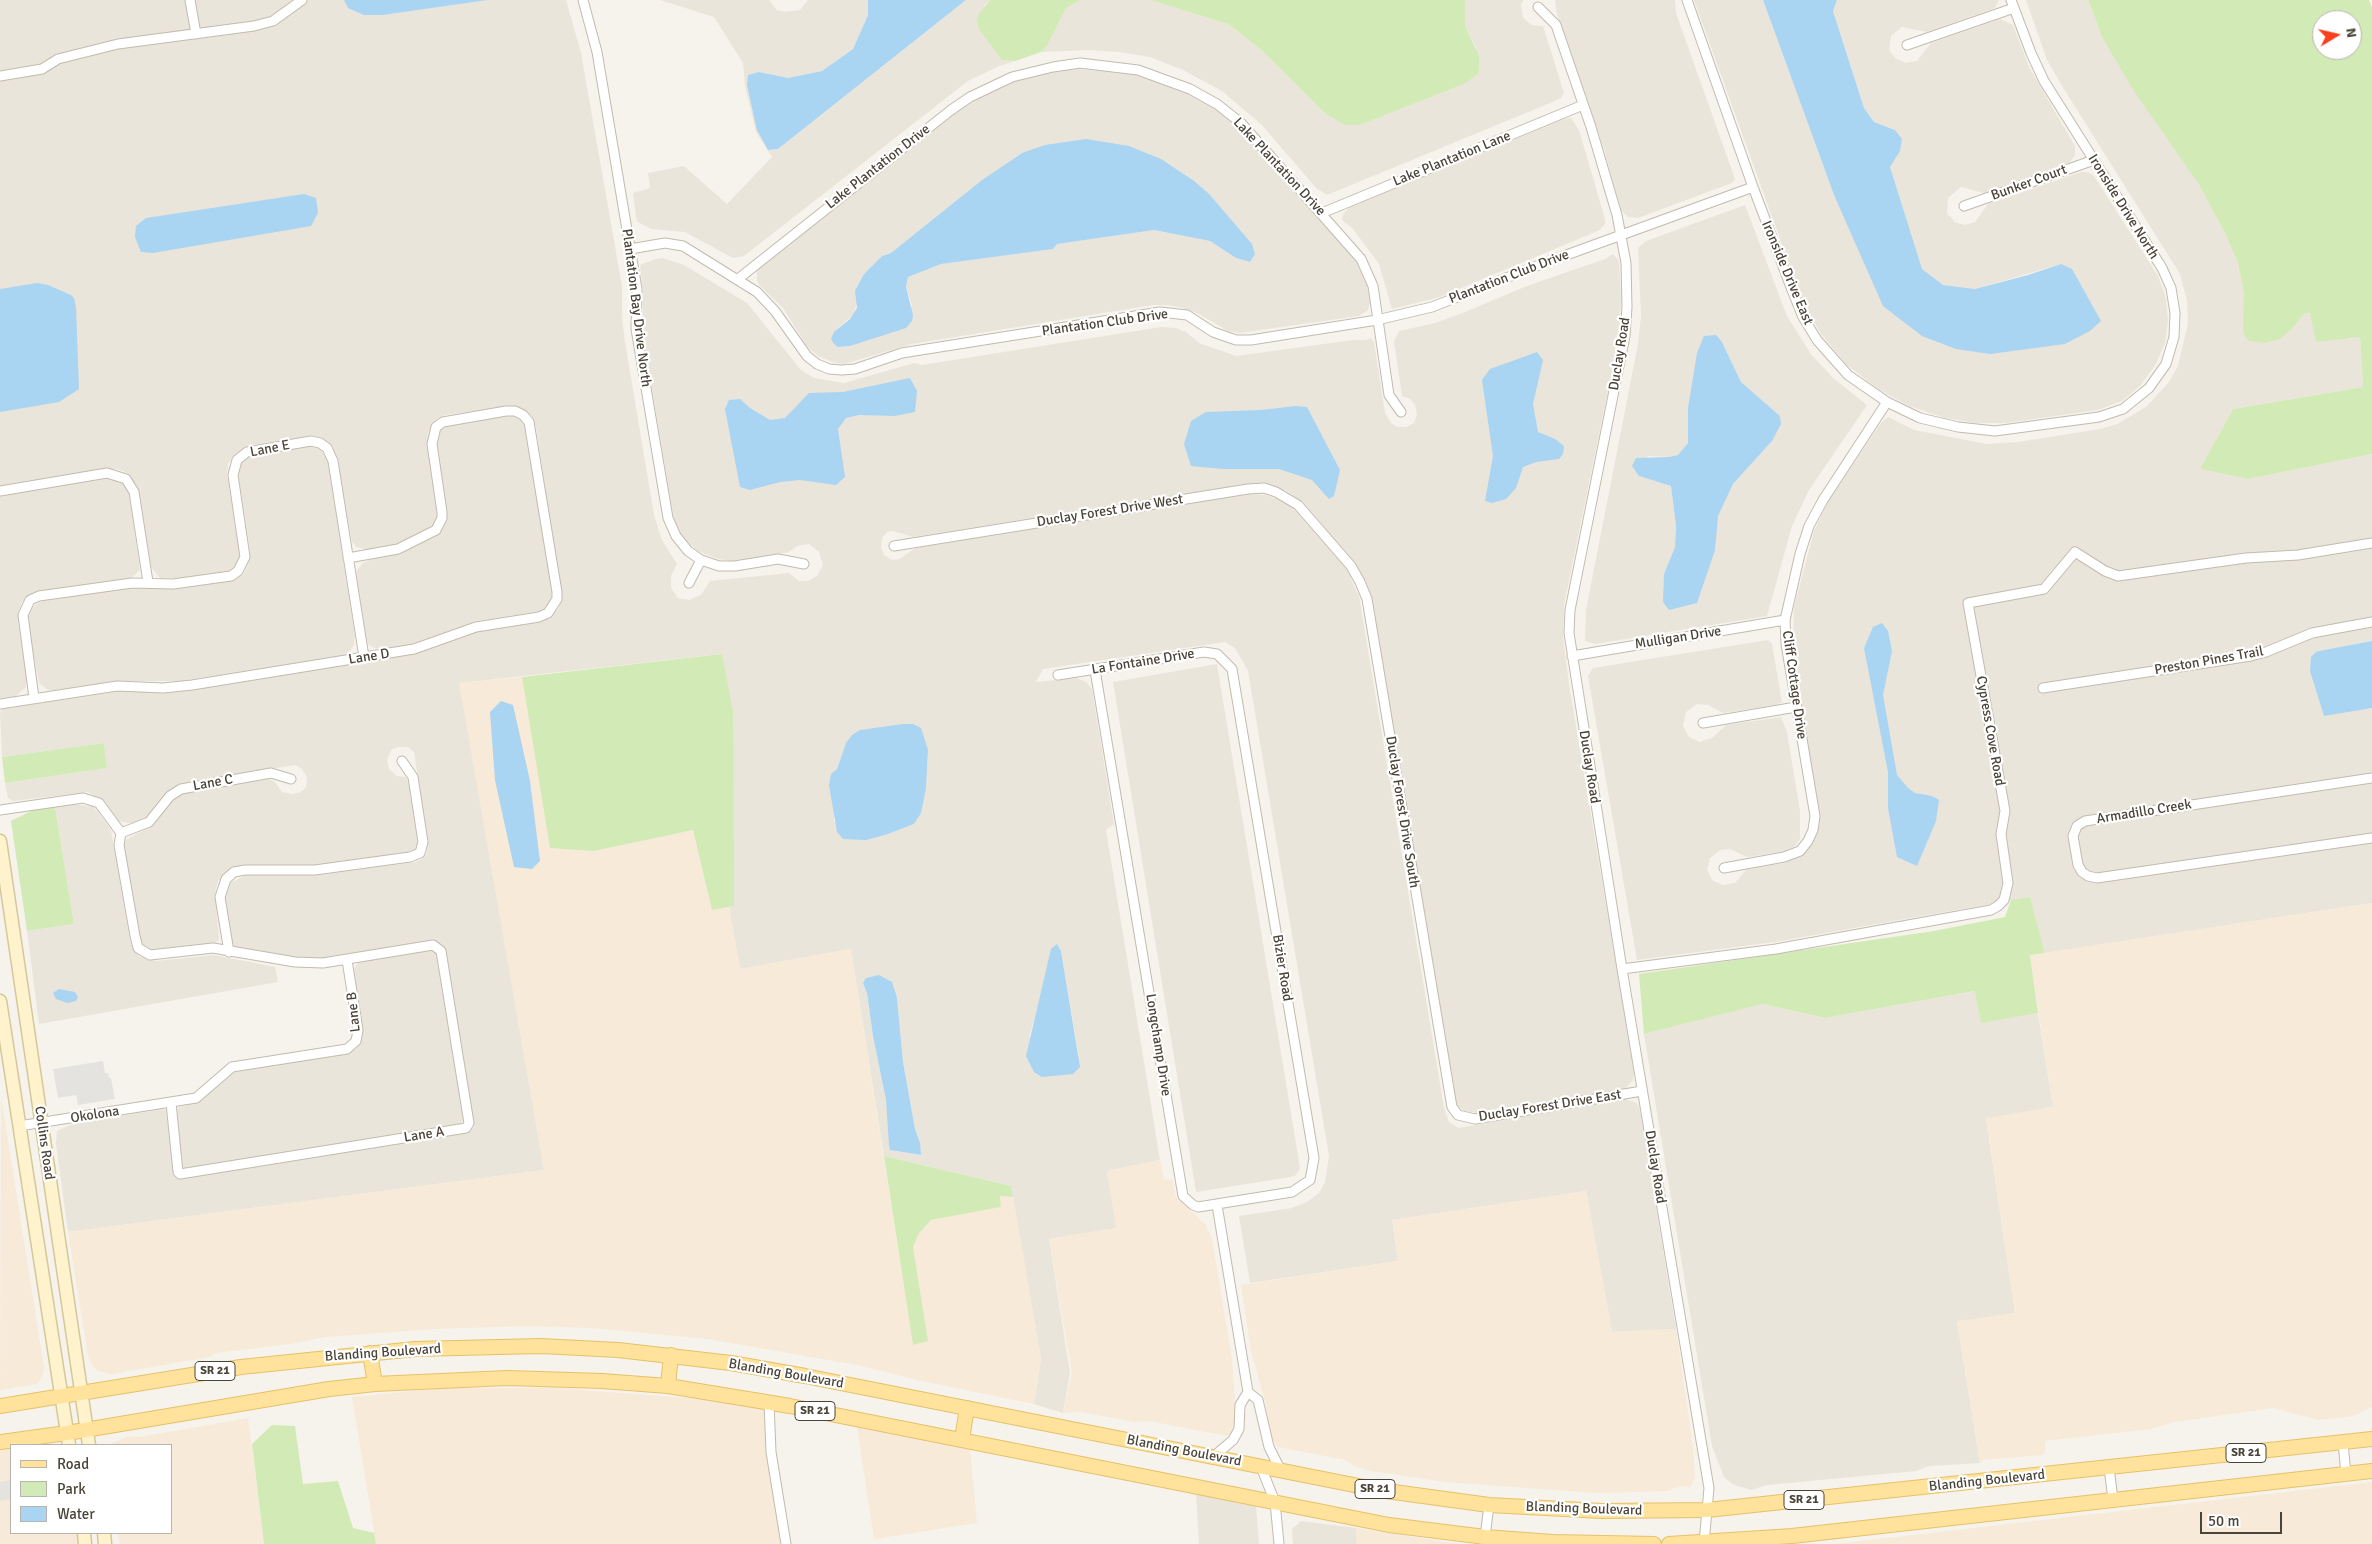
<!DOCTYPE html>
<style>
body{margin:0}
#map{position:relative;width:2372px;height:1544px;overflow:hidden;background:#f6f3ec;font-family:Signika,sans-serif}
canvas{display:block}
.legend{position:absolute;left:10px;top:1444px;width:162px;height:90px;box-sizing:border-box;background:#fff;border:1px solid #b7b4b0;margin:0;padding:6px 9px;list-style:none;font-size:15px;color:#4b4439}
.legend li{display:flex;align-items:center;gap:10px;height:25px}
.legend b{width:25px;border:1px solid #b7b4b0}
.north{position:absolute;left:2312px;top:10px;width:50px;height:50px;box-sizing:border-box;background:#fff;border:1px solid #b7b4b0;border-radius:50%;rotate:81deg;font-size:14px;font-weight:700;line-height:20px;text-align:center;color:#4b4439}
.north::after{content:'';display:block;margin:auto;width:18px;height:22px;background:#fc3f1d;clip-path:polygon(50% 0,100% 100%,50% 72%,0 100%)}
.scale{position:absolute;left:2200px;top:1512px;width:82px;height:22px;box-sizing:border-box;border:2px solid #4b4439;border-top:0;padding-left:6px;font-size:15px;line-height:18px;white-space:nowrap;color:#4b4439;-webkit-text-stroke:4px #fff;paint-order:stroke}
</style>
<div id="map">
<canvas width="2372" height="1544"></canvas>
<ul class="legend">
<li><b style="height:6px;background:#ffe39c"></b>Road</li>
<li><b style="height:14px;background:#d2eab5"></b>Park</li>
<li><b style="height:14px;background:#a9d4f2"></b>Water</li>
</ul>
<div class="north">N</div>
<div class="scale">50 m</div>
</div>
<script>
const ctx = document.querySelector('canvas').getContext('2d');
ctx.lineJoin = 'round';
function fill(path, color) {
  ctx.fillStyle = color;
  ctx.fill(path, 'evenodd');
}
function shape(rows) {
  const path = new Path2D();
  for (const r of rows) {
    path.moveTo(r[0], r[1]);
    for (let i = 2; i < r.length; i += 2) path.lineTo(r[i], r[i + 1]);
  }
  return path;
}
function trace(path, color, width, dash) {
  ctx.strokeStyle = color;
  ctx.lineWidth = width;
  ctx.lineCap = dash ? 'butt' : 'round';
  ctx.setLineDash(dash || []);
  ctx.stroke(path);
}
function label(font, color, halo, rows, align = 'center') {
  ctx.font = font + ' Signika,sans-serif';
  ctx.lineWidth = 4.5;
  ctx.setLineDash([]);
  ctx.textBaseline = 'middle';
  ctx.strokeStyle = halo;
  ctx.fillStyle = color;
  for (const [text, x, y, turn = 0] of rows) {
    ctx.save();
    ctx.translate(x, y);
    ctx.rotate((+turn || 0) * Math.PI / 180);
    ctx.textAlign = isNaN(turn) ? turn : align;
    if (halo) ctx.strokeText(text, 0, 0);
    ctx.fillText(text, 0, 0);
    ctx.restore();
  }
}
fill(shape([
 [0,0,344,0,364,15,383,15,488,0,566,0,581,53,622,286,622,318,625,342,654,515,662,540,677,564,671,576,671,588,678,598,689,600,701,595,710,581,789,573,799,581,808,581,817,576,823,565,819,552,809,544,797,546,789,552,734,562,715,558,698,551,683,538,674,519,642,329,643,291,640,265,655,259,663,258,684,265,747,303,801,370,814,378,844,383,914,363,922,365,1161,327,1176,328,1186,332,1199,343,1236,356,1353,340,1366,340,1371,338,1374,342,1385,413,1391,423,1397,427,1406,427,1414,423,1417,414,1415,405,1410,399,1402,396,1394,341,1399,331,1435,323,1465,312,1527,286,1605,259,1613,254,1619,261,1621,300,1619,337,1564,605,1563,636,1569,684,1634,1072,1633,1080,1625,1089,1476,1113,1465,1111,1456,1105,1372,599,1357,566,1303,502,1287,491,1269,485,1247,484,913,537,893,531,887,532,882,538,881,547,884,555,892,560,899,559,916,548,1247,494,1266,495,1282,501,1295,510,1345,566,1359,596,1444,1108,1449,1122,1459,1128,1624,1099,1637,1103,1640,1110,1676,1329,1612,1332,1586,1191,1392,1220,1398,1261,1250,1283,1239,1216,1292,1208,1307,1202,1319,1193,1325,1182,1329,1156,1248,671,1235,648,1225,642,1043,669,1036,682,1077,678,1086,682,1092,689,1114,824,1106,830,1160,1160,1107,1171,1117,1228,1049,1239,1070,1373,1063,1413,1034,1404,1041,1359,1011,1186,884,1156,851,949,740,969,729,907,733,906,721,654,460,683,544,1170,68,1232,56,1144,57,1131,73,1124,162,1109,166,1110,174,1177,179,1179,468,1133,474,1127,445,948,441,944,433,941,325,958,303,959,238,950,231,944,223,898,229,884,245,875,317,875,416,862,423,858,427,853,428,843,414,752,408,747,398,747,391,750,387,760,389,769,397,776,405,777,408,780,419,841,418,847,413,852,317,865,233,868,218,881,215,892,219,940,215,943,155,953,146,951,139,938,123,844,127,839,151,826,173,799,183,793,267,778,275,782,282,792,293,794,301,792,306,787,307,777,302,769,295,765,191,781,175,787,160,800,153,812,144,820,133,824,118,821,106,803,88,792,13,801,8,798,5,783,107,768,104,743,2,757,0,712,3,709,121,691,178,691,418,653,473,632,541,621,550,617,558,609,562,599,536,427,531,415,514,406,444,415,437,419,428,433,427,445,438,515,435,523,429,529,396,544,378,549,369,550,357,547,352,542,336,458,333,449,326,442,309,436,247,446,233,456,228,464,227,473,240,553,239,562,236,568,228,572,191,578,160,578,151,567,137,486,126,472,117,469,0,486],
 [884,728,928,750,926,788,914,824,888,834,834,822,837,769,846,743,867,729],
 [1057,945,1061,951,1079,1057,1029,1037],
 [863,983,897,998,903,1062,915,1129,920,1143,920,1155,890,1150,886,1100,873,1036,867,993],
 [660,0,769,0,777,10,784,12,800,10,808,0,868,0,868,15,853,49,822,71,788,78,759,72,769,150,778,149,966,0,990,0,984,6,1002,60,1015,61,999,66,968,81,744,256,733,258,685,232,651,229,638,222,636,217,633,193,650,188,648,173,684,166,727,204,772,157,756,132,745,86,743,63,714,17],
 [1081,0,1150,0,1228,24,1259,48,1326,114,1344,125,1360,125,1464,84,1476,48,1465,26,1465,0,1524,0,1521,4,1523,18,1532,25,1543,26,1564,93,1561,98,1555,101,1327,195,1316,188,1262,125,1222,91,1183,70,1150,57,1119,52,1089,50,1041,52,1047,46,1066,8],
 [1555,0,1675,0,1676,13,1735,179,1732,183,1638,218,1628,217,1621,210,1604,149,1557,14],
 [1694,0,1763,0,1834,195,1922,336,2061,264,1975,289,1943,285,1921,269,1890,167,1900,151,1895,130,1874,122,1864,108,1833,11,1837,0,1999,0,1995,8,1927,32,1902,27,1891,36,1889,50,1895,58,1906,63,1917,61,1931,43,2000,19,2013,25,2029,67,2075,146,2075,155,2070,162,1984,193,1961,187,1948,198,1947,213,1955,222,1965,225,1975,222,1988,204,2081,172,2088,172,2094,176,2158,276,2166,298,2168,321,2165,343,2156,364,2140,386,2122,401,2098,410,2006,423,1975,423,1945,418,1909,406,1878,389,1846,364,1821,334,1803,303],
 [2026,0,2088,0,2102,37,2198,183,2225,233,2238,263,2244,294,2244,335,2292,329,2305,313,2310,313,2350,339,2360,336,2363,387,2233,409,2200,469,2248,479,2372,454,2372,641,2324,650,2310,671,2324,715,2372,708,2372,903,2045,953,2030,897,1775,942,1637,960,1588,676,1593,668,1768,640,1772,644,1782,702,1776,705,1723,713,1708,705,1697,704,1686,712,1683,726,1689,737,1700,742,1712,738,1726,725,1781,717,1787,732,1800,811,1800,839,1795,846,1785,851,1747,857,1730,849,1720,850,1710,858,1707,870,1713,881,1723,885,1735,883,1747,869,1785,863,1800,856,1812,844,1818,830,1819,815,1793,653,1794,607,1814,531,1828,502,1881,423,1888,417,1914,430,1987,444,2018,442,2100,429,2117,424,2146,407,2169,382,2178,366,2188,323,2187,301,2180,274,2062,86,2047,60],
 [1078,69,1136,74,1162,82,1189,93,1215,109,1240,129,1356,261,1368,288,1370,302,1368,310,1359,316,1239,333,1228,331,1199,314,1183,308,1168,305,1153,305,912,344,844,364,833,362,818,356,807,346,783,308,760,286,757,281,757,272,761,266,963,107,994,90,1019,80,1047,72],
 [1022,153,1255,254,1250,262,1236,258,1210,241,1154,230,1056,244,1053,249,941,264,908,277,906,287,912,306,877,336,850,346,838,347,838,328,854,314,864,274,882,256,891,253,982,180],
 [1571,118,1579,130,1605,219,1605,224,1600,230,1440,297,1392,309,1379,264,1353,229,1342,220,1343,214,1350,207,1564,119],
 [1745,205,1787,316,1811,354,1833,378,1867,405,1809,490,1792,526,1767,616,1595,644,1585,641,1586,610,1638,344,1641,316,1638,248,1646,241],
 [1722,342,1741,382,1780,416,1772,441,1733,484,1717,516,1715,550,1664,574,1675,547,1676,526,1671,486,1651,480,1647,456,1669,457,1678,455,1688,443,1688,408],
 [509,414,523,422,526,429,553,594,551,602,541,611,477,621,412,644,384,649,375,648,369,645,365,635,356,578,357,570,363,563,372,559,396,554,441,532,447,521,447,512,436,444,437,433,442,427,449,424],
 [307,446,317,447,323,453,328,462,355,636,354,645,349,652,341,656,180,681,120,681,55,691,48,690,39,683,27,621,29,612,35,605,42,601,136,586,181,588,232,579,243,575,248,565,250,550,238,473,239,465,244,458,252,455],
 [110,478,120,480,126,486,129,493,140,570,131,578,37,592,22,602,19,610,18,622,27,678,26,687,15,697,0,698,0,495],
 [1217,664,1300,1168,1296,1175,1291,1177,1196,1192,1113,682],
 [73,804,94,807,111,830,130,941,139,956,156,961,214,955,275,967,278,982,39,1024,27,931,74,924,55,807],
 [432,950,436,953,463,1117,462,1122,457,1125,187,1169,184,1168,181,1163,176,1111,179,1107,199,1102,234,1071,349,1052,356,1048,361,1041,362,1032,353,971,356,966,361,961],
 [1976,991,1981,1022,2038,1013,2053,1107,1986,1119,2015,1313,1957,1322,1980,1463,1929,1466,1916,1471,1767,1485,1751,1490,1732,1484,1724,1477,1712,1446,1644,1034,1763,1004,1825,1018],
 [1196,1494,1256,1505,1259,1544,1199,1544],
 [1301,1521,1356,1528,1357,1544,1293,1544,1292,1529]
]), '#eae5da');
fill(shape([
 [522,677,550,848,594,851,693,830,712,910,729,907,740,969,851,949,913,1345,928,1341,913,1247,919,1233,931,1220,1001,1207,1000,1196,1013,1197,1041,1359,1034,1404,917,1380,862,1366,708,1339,591,1328,526,1326,435,1329,325,1337,290,1344,216,1353,210,1357,112,1374,98,1371,92,1365,88,1356,68,1232,544,1170,459,683],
 [2372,903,2372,1407,2353,1416,2319,1420,2273,1408,2175,1422,2150,1429,2045,1441,2045,1453,2042,1455,1983,1460,1980,1463,1957,1321,2015,1313,1986,1118,2053,1107,2030,955],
 [1,1096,44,1368,42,1377,37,1384,0,1390],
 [1160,1160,1164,1180,1172,1179,1176,1197,1206,1225,1212,1239,1232,1359,1236,1418,1232,1431,1228,1436,1149,1421,1134,1422,1081,1412,1063,1413,1072,1373,1049,1239,1116,1228,1107,1171],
 [1586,1191,1612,1332,1676,1329,1693,1448,1695,1477,1691,1486,1676,1487,1669,1491,1595,1493,1445,1482,1371,1471,1353,1466,1346,1460,1278,1447,1270,1436,1266,1405,1251,1351,1241,1285,1398,1261,1392,1220],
 [445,1388,555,1388,702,1399,764,1408,766,1445,782,1544,376,1544,352,1397],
 [248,1418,264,1544,120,1544,118,1533,171,1533,171,1445,111,1445,113,1443,128,1436,140,1437],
 [857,1427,970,1449,977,1523,874,1539],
 [11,1447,11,1533,79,1533,81,1544,0,1544,0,1449],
 [2372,1482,2372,1544,1835,1544],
 [1356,1528,1459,1544,1357,1544]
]), '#f7ead8');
fill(shape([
 [990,0,1081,0,1066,8,1047,46,1041,52,1015,61,1002,60,979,29,977,20,979,14],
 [1150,0,1465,0,1465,26,1479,56,1479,68,1478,74,1464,84,1360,125,1344,125,1326,114,1259,48,1228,24],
 [2088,0,2369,0,2372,7,2372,454,2248,479,2200,469,2233,409,2363,387,2360,337,2316,342,2310,313,2305,313,2292,329,2280,339,2264,343,2249,341,2244,335,2243,324,2244,294,2238,263,2225,233,2198,183,2134,91,2102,37],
 [2322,20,2352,20,2352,50,2322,50],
 [722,654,733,711,734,906,712,910,693,830,594,851,550,848,522,677],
 [104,743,107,768,5,783,2,757],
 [55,807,74,924,27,931,11,821,33,810],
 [2030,897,2045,953,2030,955,2038,1013,1981,1023,1975,991,1825,1018,1763,1004,1644,1034,1639,974,1934,931,2005,917,2011,900],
 [884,1156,1011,1186,1013,1197,1000,1196,1001,1207,931,1220,919,1233,913,1247,928,1341,913,1345],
 [272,1425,295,1426,303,1484,338,1481,353,1528,374,1533,376,1544,264,1544,252,1444]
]), '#d2eab5');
fill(shape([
 [103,1061,105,1073,108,1073,109,1078,111,1078,115,1099,78,1105,76,1095,58,1098,53,1069],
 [11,1480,11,1499,0,1501,0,1482]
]), '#e5e3e0');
fill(shape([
 [344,0,488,0,383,15,364,15,357,12,348,8],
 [868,0,966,0,778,149,768,150,757,130,747,85,748,75,759,72,788,78,822,71,853,49,868,15],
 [1763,0,1837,0,1833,11,1864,108,1874,122,1895,130,1902,139,1900,151,1890,167,1922,269,1943,285,1975,289,2028,275,2061,264,2072,269,2101,321,2090,331,2065,344,1990,354,1956,349,1922,336,1883,306,1834,195],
 [1086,139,1129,146,1161,159,1194,181,1209,194,1252,244,1255,254,1250,262,1236,258,1210,241,1154,230,1057,244,1053,249,941,264,908,277,906,287,913,315,912,321,906,328,850,346,838,347,834,344,831,339,834,332,850,319,857,308,855,291,864,274,882,256,891,253,982,180,1022,153,1045,145],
 [304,194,316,198,318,213,311,226,153,253,141,252,135,237,136,226,146,218],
 [37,283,48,285,71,295,74,298,76,308,79,389,59,402,0,412,0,289],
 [1716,335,1722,342,1741,382,1780,416,1781,424,1772,441,1733,484,1718,516,1715,550,1697,603,1669,610,1663,602,1664,574,1675,547,1676,526,1671,486,1639,476,1632,466,1636,458,1669,457,1678,455,1688,443,1688,408,1697,353,1704,336],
 [1537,352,1543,360,1533,404,1538,432,1555,439,1564,446,1563,454,1559,459,1536,462,1523,467,1516,488,1506,499,1492,503,1485,501,1493,456,1482,380,1490,369],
 [910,378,917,391,915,412,895,416,859,415,846,418,838,429,845,477,836,485,800,480,780,482,750,490,740,487,725,409,729,400,740,399,750,408,770,420,785,418,809,393,843,392],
 [1296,406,1307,407,1340,470,1334,496,1329,499,1312,480,1279,469,1223,469,1191,466,1184,444,1191,421,1206,412,1261,410],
 [1882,623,1888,631,1892,651,1883,695,1897,775,1908,788,1915,793,1932,796,1939,800,1936,821,1917,866,1897,857,1888,808,1888,772,1864,648,1873,627],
 [2372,641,2372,708,2324,716,2310,671,2311,657,2316,652,2324,650],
 [501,701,513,705,530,781,540,861,532,869,514,867,495,780,490,712],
 [903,724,913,724,921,728,928,750,926,788,921,813,914,824,888,834,866,840,843,839,837,832,829,785,831,774,837,769,846,743,852,735,860,730],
 [1057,944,1061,951,1080,1067,1073,1074,1042,1077,1034,1072,1026,1056,1051,949],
 [879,975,892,982,897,998,903,1062,915,1129,920,1143,921,1155,890,1150,889,1145,886,1100,873,1036,867,993,863,983,866,978],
 [59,989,75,992,78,997,76,1001,67,1003,56,999,53,993]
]), '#a9d4f2');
const street = shape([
 [190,0,196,34],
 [583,0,597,52,637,289,636,329,668,518,676,536,688,551,701,560,719,566,735,566,778,559,804,564],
 [1687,0,1753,187,1792,290,1803,317,1817,340,1848,375,1887,402,1920,418,1958,427,1995,431,2099,417,2123,409,2149,388,2166,364,2174,337,2175,313,2171,288,2162,268,2044,81,2031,53,2011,0],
 [1538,7,1556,25,1591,127,1617,215,1626,263,1627,307,1625,336,1570,610,1569,633,1622,969,1709,1488,1704,1543],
 [1907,45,2014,8],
 [0,76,42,69,58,59,118,44,254,26,273,21,302,0],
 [1964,206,2094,160],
 [1322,213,1583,105],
 [630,249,665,243,683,246,757,292,775,311,807,356,817,364,829,369,842,370,855,369,902,353,1160,312,1187,315,1213,332,1236,340,1251,340,1377,320,1432,307,1539,265,1753,187],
 [738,279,951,110,970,97,1012,77,1053,67,1080,63,1138,70,1190,89,1217,104,1241,123,1361,259,1373,286,1389,395,1401,412],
 [0,491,107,473,126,479,134,492,148,582],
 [894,546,1248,489,1264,488,1276,492,1298,505,1351,566,1360,582,1367,599,1452,1107,1458,1115,1475,1119,1642,1091],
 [689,583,701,560],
 [1572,656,1785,620],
 [1058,675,1204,652,1217,654,1232,669,1314,1158,1310,1180,1292,1192,1198,1207,1193,1205,1183,1196,1095,670],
 [2043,688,2251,656,2266,652,2312,633,2372,622],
 [34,698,23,615,30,600,39,596,132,583,173,584,231,576,238,571,245,557,233,475,237,460,247,452,311,441,320,443,327,448,333,461,364,657],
 [0,704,117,686,163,688,192,685,414,649,476,627,539,617,548,613,557,599,557,592,529,422,523,415,515,411,506,411,443,422,436,427,432,444,442,512,442,518,436,530,398,549,348,558],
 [1703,723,1796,707],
 [2372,778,2085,821,2077,826,2073,836,2078,865,2082,872,2088,876,2097,878,2372,838],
 [0,810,83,798,99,803,121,833,119,845,135,936,138,948,150,955,213,948,295,962,323,963,433,945,441,951,469,1123,466,1128,180,1174,178,1172,171,1103],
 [121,833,149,822,170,796,181,789,271,773,291,779],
 [1724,868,1784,857,1800,851,1808,841,1813,830,1815,816,1786,644,1785,620,1800,554,1809,526,1823,500,1887,402],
 [229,952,220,897,226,879,234,872,245,870,315,870,410,857,420,853,423,842,413,777,402,761],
 [1622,969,1776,949,1991,910,1998,906,2004,900,2008,883,2001,834,2005,811,1968,603,2044,589,2075,552,2105,571,2118,576,2246,558,2298,555,2372,543],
 [19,1126,196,1098,232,1067,347,1049,356,1041,358,1030,347,960],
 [1248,1392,1258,1400,1269,1447,1281,1471],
 [769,1402,771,1452,786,1544],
 [2343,1443,2346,1474],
 [1213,1457,1233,1440,1239,1429,1240,1405,1248,1392,1217,1205],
 [1261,1467,1275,1502,1279,1544],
 [2109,1468,2113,1499],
 [1485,1537,1489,1505]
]);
const secondary = shape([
 [0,841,89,1445],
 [0,1001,69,1445],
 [84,1533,85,1544],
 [104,1533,105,1544]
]);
const primary = shape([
 [370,1353,375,1384],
 [668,1386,671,1355],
 [0,1406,241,1367,415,1349,541,1346,618,1350,731,1363,805,1376,1379,1490,1489,1505,1602,1511,1707,1510,2372,1439],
 [962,1439,967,1408],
 [0,1442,67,1433,329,1389,375,1384,507,1378,602,1381,668,1386,790,1406,1389,1525,1485,1537,1553,1542,1654,1544],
 [1669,1544,1792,1536,2372,1471]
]);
trace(street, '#c2bbae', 11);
trace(secondary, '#d6c79b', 15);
trace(primary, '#e6c16a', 16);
trace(street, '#fff', 9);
trace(secondary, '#fff3cd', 12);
trace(primary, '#ffe39c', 14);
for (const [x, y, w] of [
 [215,1371,40],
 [815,1411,40],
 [2246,1453,40],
 [1375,1489,40],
 [1804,1500,40]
]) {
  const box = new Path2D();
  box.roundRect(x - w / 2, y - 9.5, w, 19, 4);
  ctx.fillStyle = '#fff';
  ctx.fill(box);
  trace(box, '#4b4439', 1);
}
label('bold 12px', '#4b4439', null, [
 ["SR 21",215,1371],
 ["SR 21",815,1411],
 ["SR 21",2246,1453],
 ["SR 21",1375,1489],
 ["SR 21",1804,1500]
]);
label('14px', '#4b4439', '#fff', [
 ["Lake Plantation Lane",1452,159,-22],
 ["Lake Plantation Drive",878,167,-38],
 ["Lake Plantation Drive",1279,167,47],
 ["Bunker Court",2029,183,-20],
 ["Ironside Drive North",2123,207,58],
 ["Ironside Drive East",1787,273,67],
 ["Plantation Club Drive",1509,277,-21],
 ["Plantation Bay Drive North",636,308,83],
 ["Plantation Club Drive",1105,323,-8],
 ["Duclay Road",1620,354,-81],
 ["Lane E",270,449,-11],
 ["Duclay Forest Drive West",1110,511,-9],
 ["Mulligan Drive",1678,638,-9],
 ["Lane D",369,657,-9],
 ["Preston Pines Trail",2209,661,-10],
 ["La Fontaine Drive",1143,662,-9],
 ["Cliff Cottage Drive",1794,685,82],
 ["Cypress Cove Road",1990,731,80],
 ["Duclay Road",1589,767,81],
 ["Lane C",213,783,-10],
 ["Duclay Forest Drive South",1402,812,81],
 ["Armadillo Creek",2144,812,-9],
 ["Bizier Road",1282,968,81],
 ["Lane B",354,1012,-96],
 ["Longchamp Drive",1158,1045,81],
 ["Duclay Forest Drive East",1550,1106,-9],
 ["Okolona",95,1115,-9],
 ["Lane A",424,1135,-9],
 ["Collins Road",44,1143,82],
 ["Duclay Road",1655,1167,81],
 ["Blanding Boulevard",383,1353,-4],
 ["Blanding Boulevard",786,1374,10],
 ["Blanding Boulevard",1184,1451,11],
 ["Blanding Boulevard",1987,1481,-6],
 ["Blanding Boulevard",1584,1509,2]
]);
</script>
